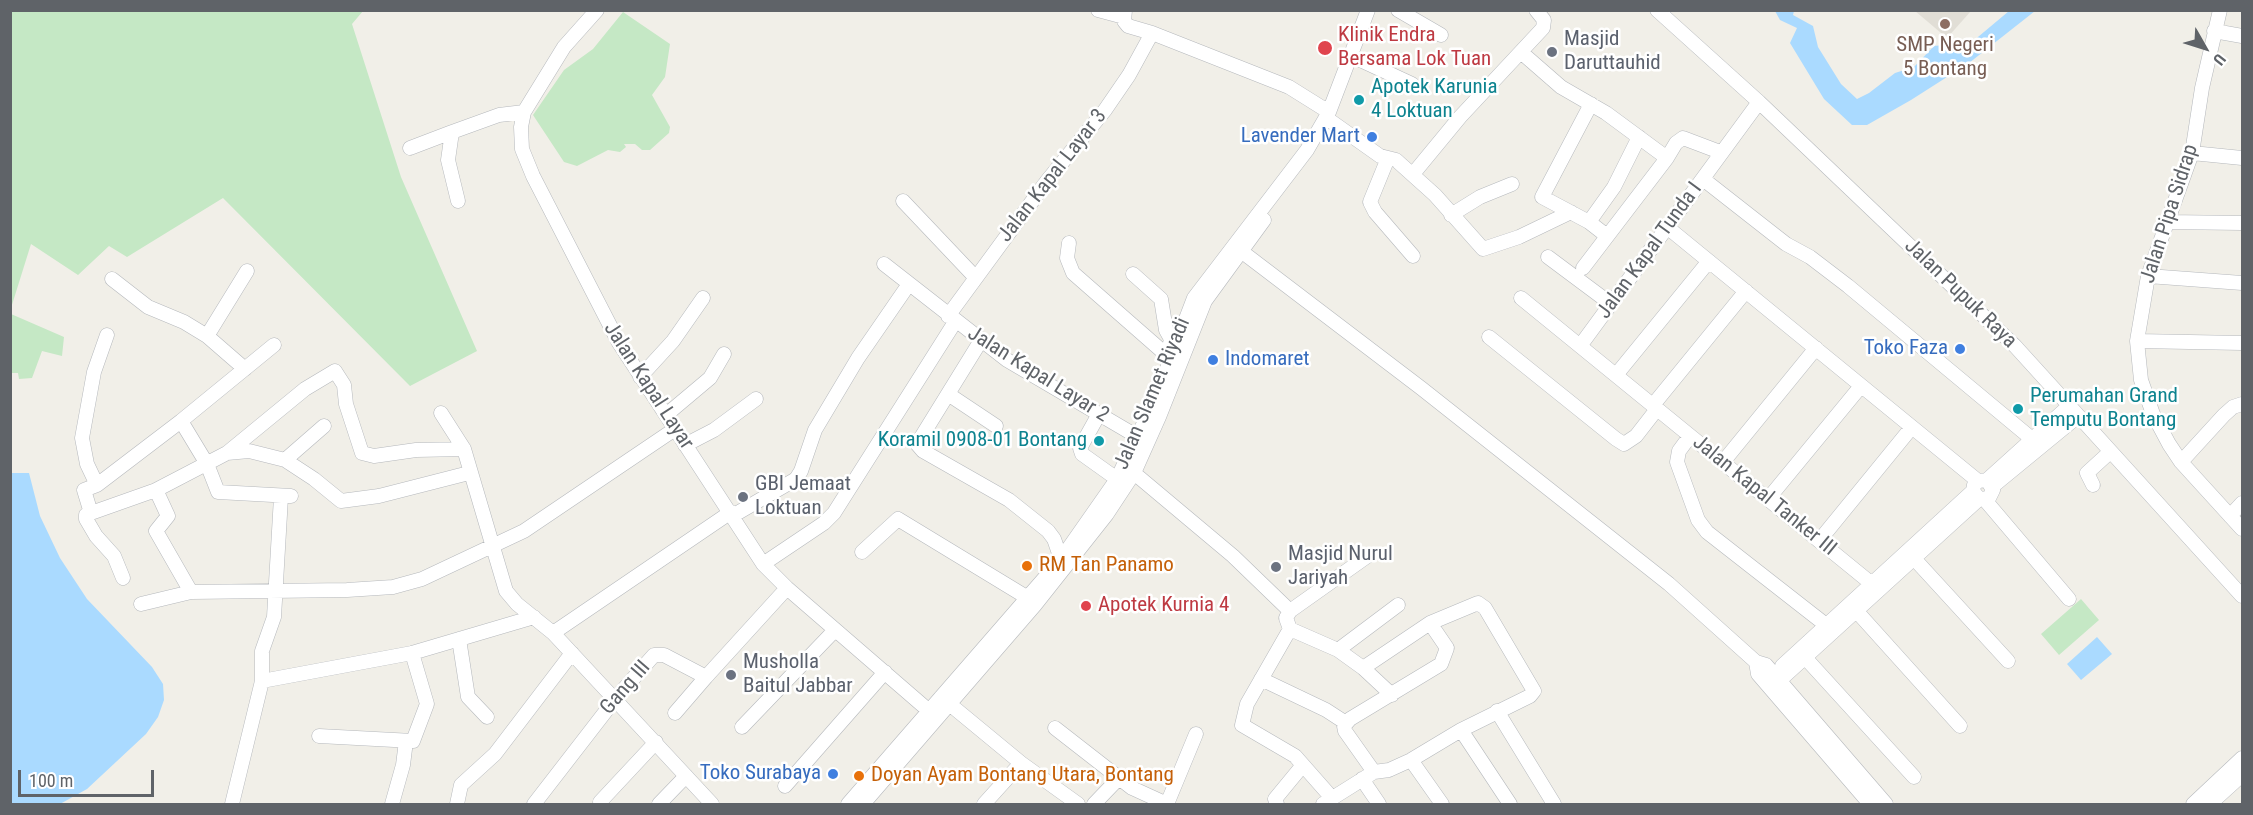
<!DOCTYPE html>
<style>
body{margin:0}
#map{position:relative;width:2253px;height:815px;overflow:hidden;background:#f1efe8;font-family:"Roboto Condensed",sans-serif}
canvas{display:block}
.frame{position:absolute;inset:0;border:12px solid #5f6368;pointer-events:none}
.north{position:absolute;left:2175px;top:18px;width:60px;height:60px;-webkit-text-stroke:4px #fff;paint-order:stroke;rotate:129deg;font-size:16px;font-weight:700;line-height:24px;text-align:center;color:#5f6368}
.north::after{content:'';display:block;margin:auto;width:21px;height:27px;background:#5f6368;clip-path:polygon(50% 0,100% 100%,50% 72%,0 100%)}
.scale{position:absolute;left:18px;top:770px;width:136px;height:27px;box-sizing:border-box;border:3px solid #5f6368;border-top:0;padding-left:8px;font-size:18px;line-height:21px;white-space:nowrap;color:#5f6368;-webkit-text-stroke:4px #fff;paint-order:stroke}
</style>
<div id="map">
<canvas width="2253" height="815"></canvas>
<div class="frame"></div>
<div class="north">U</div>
<div class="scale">100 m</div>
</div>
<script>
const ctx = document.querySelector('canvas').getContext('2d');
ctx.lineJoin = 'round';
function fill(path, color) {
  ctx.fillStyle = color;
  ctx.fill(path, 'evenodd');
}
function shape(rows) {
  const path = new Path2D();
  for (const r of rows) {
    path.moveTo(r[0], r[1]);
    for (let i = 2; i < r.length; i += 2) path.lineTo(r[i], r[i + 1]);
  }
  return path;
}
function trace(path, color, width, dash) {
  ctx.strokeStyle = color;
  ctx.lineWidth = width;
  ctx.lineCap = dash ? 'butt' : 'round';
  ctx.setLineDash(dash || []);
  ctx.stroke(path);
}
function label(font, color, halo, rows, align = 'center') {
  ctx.font = font + ' "Roboto Condensed",sans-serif';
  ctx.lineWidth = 5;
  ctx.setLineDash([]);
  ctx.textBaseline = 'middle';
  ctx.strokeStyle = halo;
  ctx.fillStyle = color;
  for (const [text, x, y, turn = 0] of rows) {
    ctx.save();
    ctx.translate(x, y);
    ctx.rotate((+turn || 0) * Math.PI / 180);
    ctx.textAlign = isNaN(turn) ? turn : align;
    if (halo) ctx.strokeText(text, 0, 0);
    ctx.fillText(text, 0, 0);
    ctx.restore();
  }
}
fill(shape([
 [1915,11,1971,11,1947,38]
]), '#e1ded6');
fill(shape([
 [11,10,363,11,352,24,401,177,477,351,410,386,223,198,127,257,109,246,78,275,31,244,11,308],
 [623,12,670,44,665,77,652,95,670,127,669,133,650,150,642,150,635,144,624,144,626,147,620,152,608,150,577,166,564,162,533,115,564,70,593,49],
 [11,314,64,337,62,356,42,351,32,378,19,379,18,373,11,373],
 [2081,599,2099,620,2059,655,2041,634]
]), '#c5e8c5');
fill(shape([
 [1775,11,1794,11,1793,15,1813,26,1818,47,1841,84,1857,99,1869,93,1895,73,1914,67,1934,46,1972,42,2009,11,2035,11,1969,63,1911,100,1867,125,1852,125,1824,99,1790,43,1797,28,1780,20],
 [11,473,29,473,40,516,60,558,87,599,152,667,163,684,164,700,158,717,146,734,87,789,60,804,11,804],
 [2097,637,2112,654,2081,680,2067,664]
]), '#aadaff');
const minor = shape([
 [597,10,564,47,524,112,521,127,522,149,533,176,619,343,763,564,787,588,928,710],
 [1098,10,1124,17],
 [1125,10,1124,21,1128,26,1152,33,1289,87,1329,112],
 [1398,10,1441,35],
 [1657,10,1759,102,2015,346,2242,596],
 [2220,10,2202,88,2192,153,2148,276,2137,341,2141,380,2153,414,2169,444,2181,462,2242,529],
 [2214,31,2242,36],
 [1522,53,1561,87,1606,113,1667,158,1676,143,1683,138,1720,152],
 [1358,59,1412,84],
 [1591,104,1542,197,1589,222,1607,236],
 [1332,122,1380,156,1396,160,1435,195,1483,249,1519,237,1571,212],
 [410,148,452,132],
 [2192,153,2242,158],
 [1388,158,1370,202,1375,212,1413,256],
 [1413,174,1460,117,1543,28,1544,20,1536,10],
 [1703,179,1786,244,1810,257,1848,286,2032,439],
 [458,201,448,160,452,132,499,115,524,112],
 [903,201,975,277],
 [1451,215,1480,197,1512,184],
 [1589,222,1614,187,1639,137],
 [2167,222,2242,223],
 [1667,227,1978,481],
 [1069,243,1067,258,1073,273,1170,358],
 [1241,251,1421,388,1669,584,1756,662,1766,665,1886,804],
 [1548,257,1611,304],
 [884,264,1007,360,1138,437],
 [1583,268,1667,158],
 [1133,274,1161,299,1166,330,1171,339,1168,353],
 [2148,276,2242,283],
 [112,279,148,307,184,322,207,336,245,369],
 [1521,298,1872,584],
 [948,316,1047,181,1105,110,1129,75,1152,33],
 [207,336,247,271],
 [1489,337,1616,439,1624,444,1636,436,1657,409],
 [2137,341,2242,343],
 [980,342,917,444,923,451,1009,500,1048,531,1054,539,1061,559],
 [274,345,181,421,97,485,84,490,91,513,156,490,227,453,305,389,335,371,344,385,346,404,362,453,374,456,416,450,464,449,506,591,517,604,553,633,712,804],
 [1580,346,1759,102],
 [1616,375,1709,261],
 [640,377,673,341,703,298],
 [948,394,996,426],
 [1653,405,1746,291],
 [441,413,464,449],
 [1099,414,1080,448,1082,454,1117,479],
 [666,415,710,378,724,354],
 [181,421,207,464,218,492,291,496],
 [1690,436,1679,451,1677,462,1698,520,1707,532,1826,625],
 [685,445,714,430,756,399],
 [227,453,249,451,285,460,314,479,341,501,379,496,469,473],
 [285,460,324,426],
 [1723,462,1816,348],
 [2181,462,2224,415,2233,407,2242,404],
 [1134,473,1233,556,1290,611],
 [1987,480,2069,406],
 [97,485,87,464,82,438,94,372,107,335],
 [2093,485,2087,473,2110,452],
 [1993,486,2077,417],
 [156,490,168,516,156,531,191,592],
 [1768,499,1861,386],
 [1985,500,2069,599],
 [91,513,86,515,86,519,96,536,114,556,123,578],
 [734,515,796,479,801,471,815,430,858,358,909,284],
 [2230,516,2242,503],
 [1819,541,1912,427],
 [862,552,898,519,1028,598],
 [1909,553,2008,661],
 [763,564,824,523,834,513,955,322],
 [141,604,191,592,347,590,393,587,422,579,524,531,675,429],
 [1851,605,1960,726],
 [1290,629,1247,704,1242,725,1295,756,1332,798],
 [553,633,731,512],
 [459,639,468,697,487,717],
 [1338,650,1398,605],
 [1800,652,1914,777],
 [1756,662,1758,674,1870,804],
 [1782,666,1973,491],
 [1363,668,1392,695],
 [1261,679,1326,710,1346,723],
 [262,681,412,653,534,617],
 [1779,681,1979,499,1989,498,1993,490,1987,480,1978,481,1974,485,1973,491,1979,499],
 [941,697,1021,763,1078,804],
 [1497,711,1554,804],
 [675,713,706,677],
 [742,727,835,630],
 [1055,728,1132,788,1167,804],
 [1461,730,1510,804],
 [319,736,413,741,427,704,412,653],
 [1411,760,1442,804],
 [1374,772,1345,731,1344,726,1350,719,1441,664,1447,648,1430,623],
 [1362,779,1379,804],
 [785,786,885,672],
 [600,802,656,742],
 [232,804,262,681,262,651,274,617,281,497],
 [392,804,403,765,406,741],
 [457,804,461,785,495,754,572,653],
 [534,804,616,698,654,655,664,655,706,677,787,588],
 [659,804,686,776],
 [848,804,1061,559,1117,479,1155,400,1194,298,1307,150,1329,112,1368,10],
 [863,804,1035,605,1107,514,1134,473,1159,417,1205,301,1264,220],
 [984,804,1021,763],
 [1094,804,1119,778],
 [1167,804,1196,734],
 [1277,804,1275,799,1303,765],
 [1323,804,1374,772,1389,770,1411,760,1461,730,1530,696,1534,691,1485,608,1478,603,1430,623,1363,668,1338,650,1290,629,1286,618,1290,611,1369,555],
 [2193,804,2242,758],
 [2210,804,2242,775]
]);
trace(minor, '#b5b8bc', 15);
trace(minor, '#fff', 14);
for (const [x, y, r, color] of [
 [1945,24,6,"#8d6e63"],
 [1325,48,8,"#e0444e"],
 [1552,52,6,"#6b7280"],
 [1359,100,6,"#0f9aa8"],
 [1372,137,6,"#3f7fe0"],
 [1960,349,6,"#3f7fe0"],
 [1213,360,6,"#3f7fe0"],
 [2018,409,6,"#0f9aa8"],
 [1099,441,6,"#0f9aa8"],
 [743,497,6,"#6b7280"],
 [1027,566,6,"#e8710a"],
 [1276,567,6,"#6b7280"],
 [1086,606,6,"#e0444e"],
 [731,675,6,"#6b7280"],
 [833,774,6,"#3f7fe0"],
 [859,776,6,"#e8710a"]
]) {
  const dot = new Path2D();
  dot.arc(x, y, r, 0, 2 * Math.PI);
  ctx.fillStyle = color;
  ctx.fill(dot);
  trace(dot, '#fff', 2);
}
label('21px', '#be3a42', '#fff', [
 ["Klinik Endra",1338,36],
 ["Bersama Lok Tuan",1338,60],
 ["Apotek Kurnia 4",1098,606]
], 'left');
label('21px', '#5b616d', '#fff', [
 ["Masjid",1564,40],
 ["Daruttauhid",1564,64],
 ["GBI Jemaat",755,485],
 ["Loktuan",755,509],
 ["Masjid Nurul",1288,555],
 ["Jariyah",1288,579],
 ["Musholla",743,663],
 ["Baitul Jabbar",743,687]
], 'left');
label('21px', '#785e54', '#fff', [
 ["SMP Negeri",1945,46],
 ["5 Bontang",1945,70]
]);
label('21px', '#0d838f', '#fff', [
 ["Apotek Karunia",1371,88],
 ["4 Loktuan",1371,112],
 ["Perumahan Grand",2030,397],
 ["Temputu Bontang",2030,421],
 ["Koramil 0908-01 Bontang",1087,441,"right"]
], 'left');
label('21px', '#366cbe', '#fff', [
 ["Lavender Mart",1360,137],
 ["Toko Faza",1948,349],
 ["Indomaret",1225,360,"left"],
 ["Toko Surabaya",821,774]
], 'right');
label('21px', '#5f6368', '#fff', [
 ["Jalan Kapal Layar 3",1053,176,-52],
 ["Jalan Pipa Sidrap",2170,214,-72],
 ["Jalan Kapal Tunda I",1650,251,-54],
 ["Jalan Pupuk Raya",1960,294,44],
 ["Jalan Kapal Layar 2",1038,375,32],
 ["Jalan Kapal Layar",648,386,57],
 ["Jalan Slamet Riyadi",1153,394,-67],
 ["Jalan Kapal Tanker III",1764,496,39],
 ["Gang III",626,688,-49]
]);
label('21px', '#c56008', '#fff', [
 ["RM Tan Panamo",1039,566],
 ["Doyan Ayam Bontang Utara, Bontang",871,776]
], 'left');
</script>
